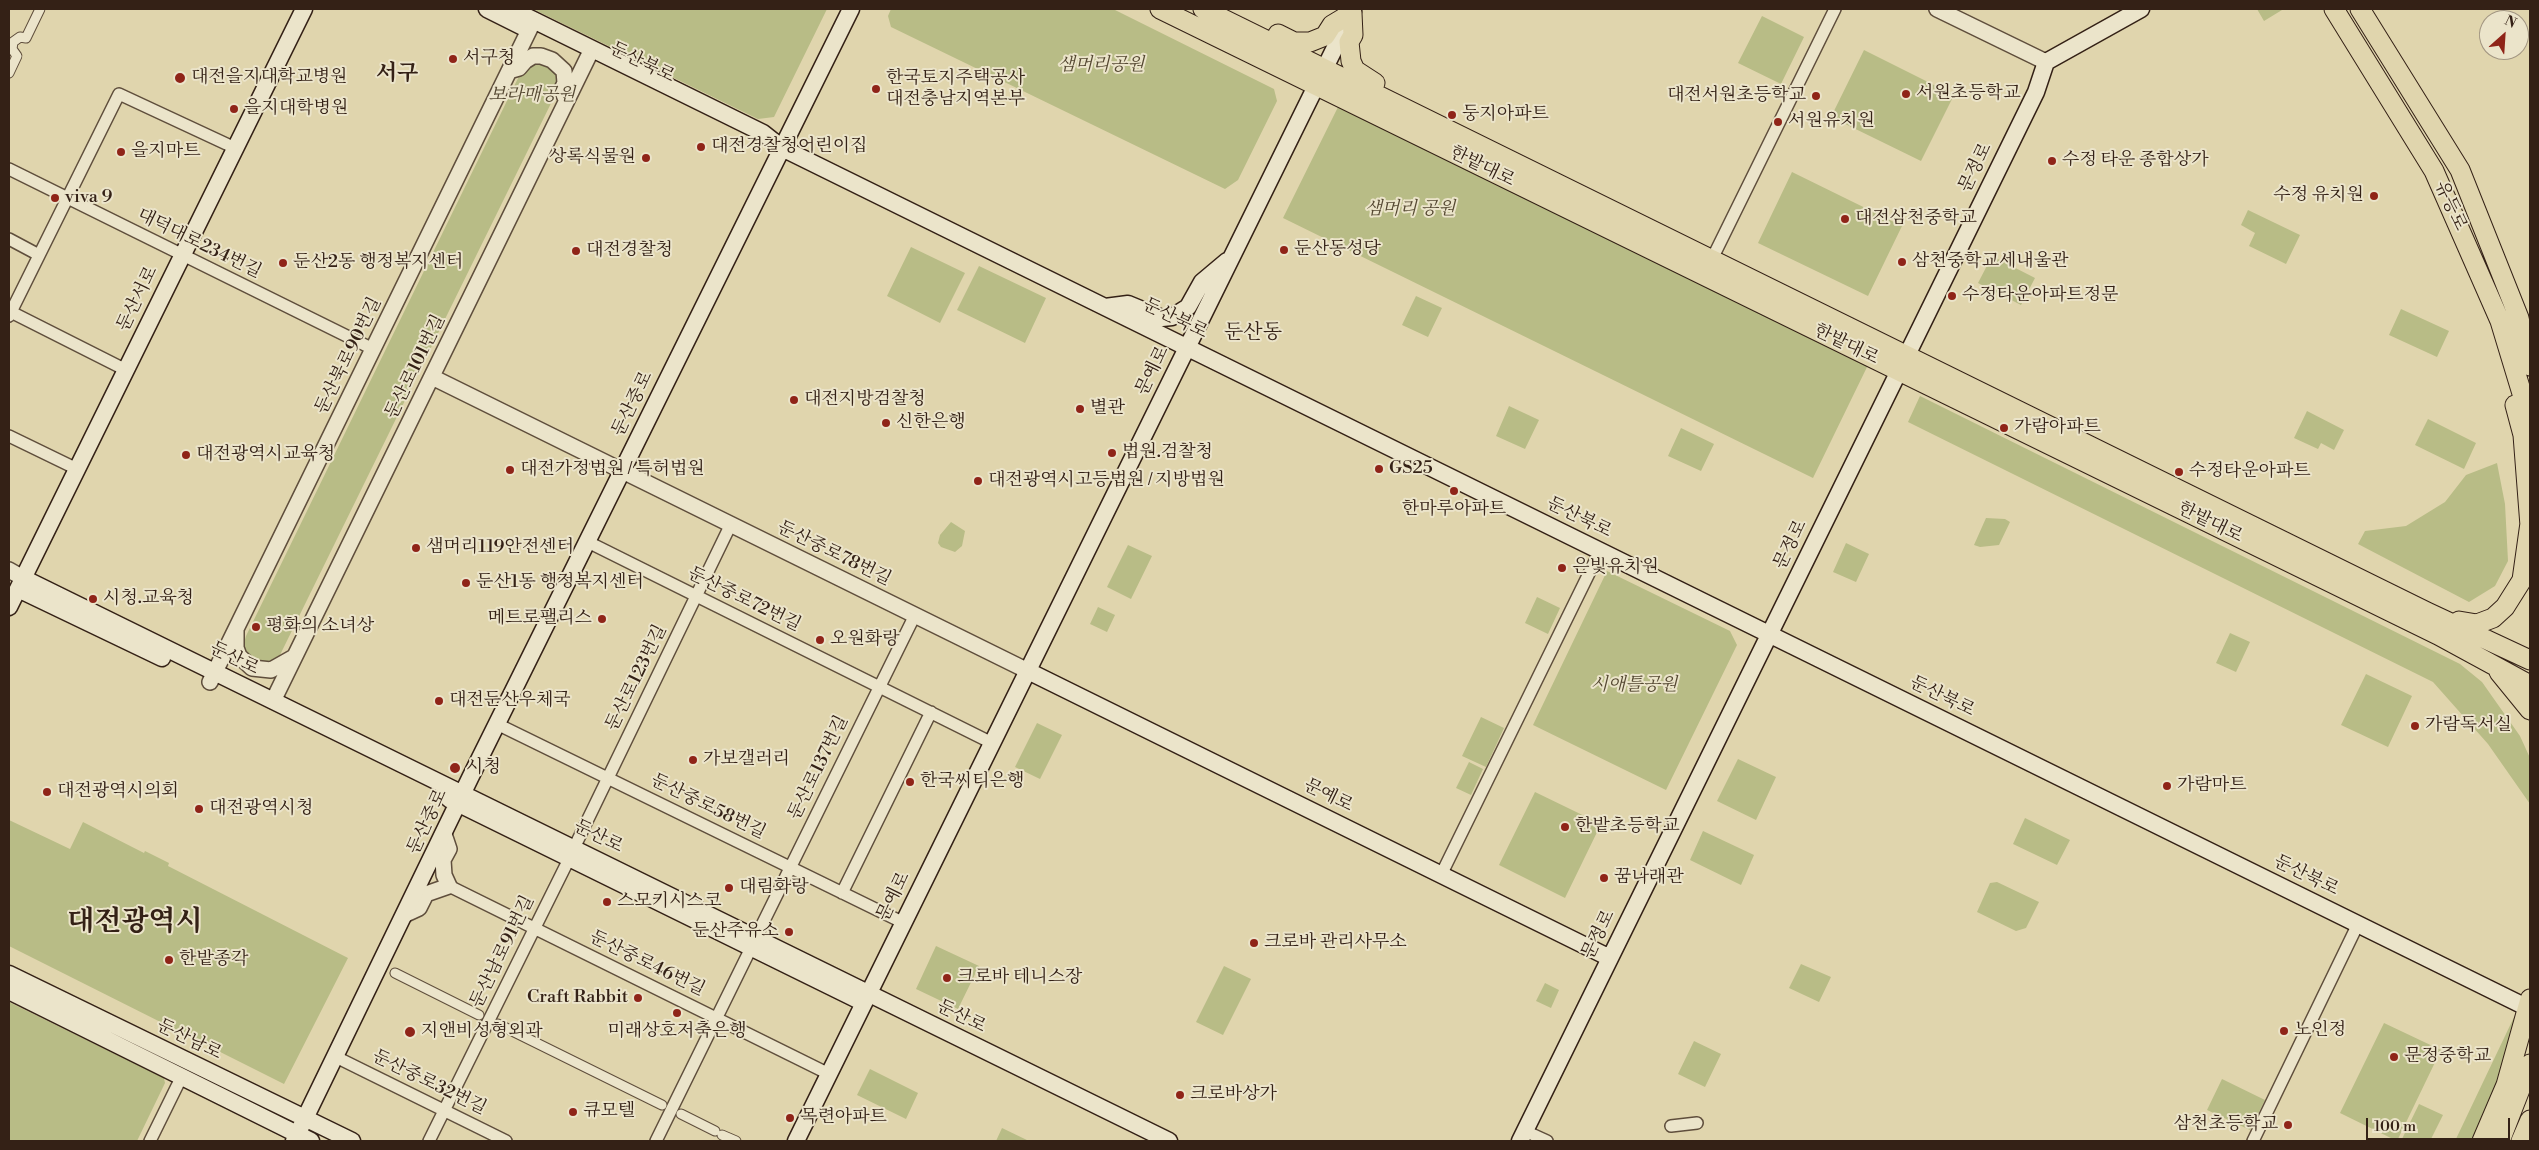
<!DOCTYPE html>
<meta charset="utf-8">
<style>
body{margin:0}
#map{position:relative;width:2539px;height:1150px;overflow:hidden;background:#e0d5ad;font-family:"Libre Bodoni",serif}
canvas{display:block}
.frame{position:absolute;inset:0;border:10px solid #342116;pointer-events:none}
.north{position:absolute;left:2479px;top:10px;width:50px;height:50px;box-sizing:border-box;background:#ebe4ca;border:1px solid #a29682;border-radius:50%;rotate:26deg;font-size:14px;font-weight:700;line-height:20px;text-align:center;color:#342116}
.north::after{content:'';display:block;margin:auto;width:18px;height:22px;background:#8f2418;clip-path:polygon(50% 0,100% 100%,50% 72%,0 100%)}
.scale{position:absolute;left:2366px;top:1118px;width:144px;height:22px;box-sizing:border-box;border:2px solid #342116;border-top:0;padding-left:6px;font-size:15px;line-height:18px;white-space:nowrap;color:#342116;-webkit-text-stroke:4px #ebe4ca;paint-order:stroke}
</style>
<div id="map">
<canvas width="2539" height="1150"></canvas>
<div class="frame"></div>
<div class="north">N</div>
<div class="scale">100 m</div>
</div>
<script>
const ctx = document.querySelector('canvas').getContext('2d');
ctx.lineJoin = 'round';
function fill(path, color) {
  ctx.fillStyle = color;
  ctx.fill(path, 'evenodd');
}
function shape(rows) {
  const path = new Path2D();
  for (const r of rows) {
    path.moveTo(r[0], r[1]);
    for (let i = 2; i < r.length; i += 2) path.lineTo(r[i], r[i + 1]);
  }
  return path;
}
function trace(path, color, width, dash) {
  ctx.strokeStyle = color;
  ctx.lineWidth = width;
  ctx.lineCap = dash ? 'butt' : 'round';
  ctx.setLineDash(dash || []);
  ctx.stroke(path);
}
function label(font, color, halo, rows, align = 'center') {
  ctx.font = font + ' "Libre Bodoni","Noto Serif KR",serif';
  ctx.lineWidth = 4;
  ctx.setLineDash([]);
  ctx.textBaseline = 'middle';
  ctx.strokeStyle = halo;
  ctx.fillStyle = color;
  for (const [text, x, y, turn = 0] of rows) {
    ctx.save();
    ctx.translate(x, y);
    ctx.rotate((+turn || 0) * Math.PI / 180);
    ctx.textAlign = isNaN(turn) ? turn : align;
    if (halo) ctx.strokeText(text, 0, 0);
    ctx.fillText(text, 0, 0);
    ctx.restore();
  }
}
fill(shape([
 [533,9,827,9,774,117,758,119],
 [891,9,1113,9,1274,89,1277,101,1238,180,1225,189,891,27,888,16],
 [2257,9,2281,9,2282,10,2264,21],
 [1762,16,1804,37,1781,84,1738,63],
 [1864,50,1954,95,1921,161,1831,117],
 [534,61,558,70,559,87,280,655,264,665,247,658,243,646,246,636,522,70],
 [1339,105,1868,365,1813,478,1283,218],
 [1792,172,1902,226,1868,296,1758,243],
 [2248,210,2300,235,2286,264,2249,246,2255,233,2241,225],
 [911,247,965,273,940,323,887,296],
 [1992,256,2035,278,2021,305,1978,283],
 [979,266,1046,298,1025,343,957,310],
 [1416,296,1442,308,1428,337,1402,325],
 [2401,309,2449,331,2437,357,2389,335],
 [1920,396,2460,664,2482,682,2520,736,2530,758,2530,804,2488,744,2433,682,1908,422],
 [1509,406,1539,420,1525,449,1496,436],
 [2307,411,2344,430,2334,450,2321,443,2318,449,2294,438],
 [2428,419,2476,443,2464,469,2415,445],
 [1681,428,1714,444,1701,471,1668,456],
 [2497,463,2505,504,2508,561,2495,586,2469,602,2358,544,2365,531,2406,526,2445,502,2466,475],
 [1986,518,2005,519,2010,522,1999,545,1980,547,1974,545],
 [951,522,965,531,962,546,955,552,941,547,938,543,940,535],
 [1846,543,1869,554,1856,582,1833,572],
 [1128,545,1152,556,1131,599,1107,587],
 [1607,571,1730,631,1737,645,1666,790,1533,725],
 [1537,597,1560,608,1548,634,1525,623],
 [1098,607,1115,615,1107,632,1090,624],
 [2230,633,2250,642,2236,672,2216,663],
 [2366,674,2412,696,2388,747,2341,725],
 [1481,717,1504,728,1486,767,1462,756],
 [1037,723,1062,735,1040,779,1015,767],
 [1738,759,1776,777,1756,820,1717,801],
 [1469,762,1483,769,1471,795,1456,788],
 [1535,792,1601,824,1565,898,1499,865],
 [2025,818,2070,840,2057,865,2013,844],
 [9,820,70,849,83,822,144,853,145,851,169,863,168,866,348,958,284,1084,9,946],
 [1703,831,1754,855,1741,885,1690,860],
 [1997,882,2039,902,2026,928,2016,931,1977,912,1990,883],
 [936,946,979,966,958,1009,916,989],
 [1801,964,1831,977,1819,1002,1789,988],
 [1224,966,1251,979,1223,1035,1196,1022],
 [1545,983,1559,990,1551,1008,1536,1001],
 [9,1002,164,1078,165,1083,137,1141,9,1141],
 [2515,1015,2520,1021,2477,1141,2455,1141],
 [2384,1023,2441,1050,2397,1141,2340,1113],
 [1694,1041,1721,1054,1705,1087,1678,1074],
 [870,1069,918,1093,906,1119,857,1095],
 [2222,1079,2265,1100,2250,1130,2207,1110],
 [2419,1104,2443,1115,2430,1141,2401,1141],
 [1002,1128,1029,1141,996,1141]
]), '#b8bc86');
const pedestrian = shape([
 [9,73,17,56,12,49,13,42,20,37,26,38,40,9],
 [395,973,479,1015],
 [498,1024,662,1105],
 [681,1114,715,1131],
 [722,1135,736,1141]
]);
const minor = shape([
 [9,169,373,349],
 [9,239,39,255],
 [1712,259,1835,9],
 [11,312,126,370],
 [9,316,119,94,235,148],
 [9,436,77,469],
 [588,542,992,743],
 [497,724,904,923],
 [574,848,731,524],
 [1441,875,1600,551],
 [449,886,829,1074],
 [842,893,931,712],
 [756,937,915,615],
 [336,1057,506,1141],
 [1671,1126,1697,1123],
 [1525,1131,1547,1141],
 [150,1141,182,1076],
 [429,1141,569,859],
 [656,1141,751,948],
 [2253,1141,2358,924]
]);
const tertiary = shape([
 [1937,9,2046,62],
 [512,70,519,68,525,61,533,56,541,56,552,60,564,71,565,83,562,89,565,97],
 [432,377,1028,671],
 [9,570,23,578],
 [236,631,236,648,239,656,252,668,271,670,294,657],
 [210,682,534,20],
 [273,701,592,49],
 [406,914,419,908,426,894,449,886,444,875,443,860,449,849,444,834]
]);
const secondary = shape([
 [487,9,523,27],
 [511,9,763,133,782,148,2528,1008],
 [1105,307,1128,304,1162,318,1172,317,1188,307,1202,282,1227,261],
 [1907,355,2036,92,2046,62,2141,9],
 [23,578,1169,1141],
 [18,589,162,658],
 [9,607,304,9],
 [1028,671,1610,958],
 [449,799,858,1000],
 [9,974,352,1141],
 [9,991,311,1141],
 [294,1141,471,776,851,9],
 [796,1141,1353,11],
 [1520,1141,1899,371]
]);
const primary = shape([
 [1160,9,2438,635,2530,685],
 [1203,9,2427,612,2530,660],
 [2334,9,2434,171,2500,321,2530,420],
 [2360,9,2460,170,2519,318,2530,366],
 [1278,34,1294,42,1310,42,1325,36,1332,25,1352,13,1353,35,1349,42,1351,61,1355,70,1375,83],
 [2515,405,2523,435,2530,526],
 [2459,621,2477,624,2493,618,2505,607,2522,580,2530,523],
 [2499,672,2530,710],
 [2482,1141,2506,1085,2530,999],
 [2500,1141,2530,1064],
 [2521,1141,2530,1120]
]);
trace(pedestrian, '#5f4e3c', 11);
trace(minor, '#5f4e3c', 14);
trace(tertiary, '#5f4e3c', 18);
trace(secondary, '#342116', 19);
trace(primary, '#342116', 21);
trace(pedestrian, '#ebe4ca', 9);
trace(minor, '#ebe4ca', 11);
trace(tertiary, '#ebe4ca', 15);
trace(secondary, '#ebe4ca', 16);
trace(primary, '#e0d5ad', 19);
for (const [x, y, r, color] of [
 [453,59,5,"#8f2418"],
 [180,78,6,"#8f2418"],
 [876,89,5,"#8f2418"],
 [1906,94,5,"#8f2418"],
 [1816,96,5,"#8f2418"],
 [234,109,5,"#8f2418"],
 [1452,115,5,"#8f2418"],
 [1778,122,5,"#8f2418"],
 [701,147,5,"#8f2418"],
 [121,152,5,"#8f2418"],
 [646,158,5,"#8f2418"],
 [2052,161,5,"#8f2418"],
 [2374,196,5,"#8f2418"],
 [55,198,5,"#8f2418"],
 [1845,219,5,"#8f2418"],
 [1284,250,5,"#8f2418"],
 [576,251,5,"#8f2418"],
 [1902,262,5,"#8f2418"],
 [283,263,5,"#8f2418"],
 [1952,296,5,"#8f2418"],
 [794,400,5,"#8f2418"],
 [1080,409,5,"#8f2418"],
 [886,423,5,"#8f2418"],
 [2004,428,5,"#8f2418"],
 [1112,453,5,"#8f2418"],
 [186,455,5,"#8f2418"],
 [1379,469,5,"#8f2418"],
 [510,470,5,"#8f2418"],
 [2179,472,5,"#8f2418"],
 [978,481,5,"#8f2418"],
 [1454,491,5,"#8f2418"],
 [416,548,5,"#8f2418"],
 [1562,568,5,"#8f2418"],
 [466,583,5,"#8f2418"],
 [93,599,5,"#8f2418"],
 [602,619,5,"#8f2418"],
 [256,627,5,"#8f2418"],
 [820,640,5,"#8f2418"],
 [439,701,5,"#8f2418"],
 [2415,726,5,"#8f2418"],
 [693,760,5,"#8f2418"],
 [455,768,6,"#8f2418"],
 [910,782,5,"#8f2418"],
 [2167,786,5,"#8f2418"],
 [47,792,5,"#8f2418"],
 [199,809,5,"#8f2418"],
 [1565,827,5,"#8f2418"],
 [1604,878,5,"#8f2418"],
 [729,888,5,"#8f2418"],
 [607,902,5,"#8f2418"],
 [789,932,5,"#8f2418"],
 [1254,943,5,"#8f2418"],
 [169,960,5,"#8f2418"],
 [947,978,5,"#8f2418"],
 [638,998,5,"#8f2418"],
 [677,1013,5,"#8f2418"],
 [2284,1031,5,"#8f2418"],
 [410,1032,6,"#8f2418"],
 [2394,1057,5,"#8f2418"],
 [1180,1095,5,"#8f2418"],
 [573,1112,5,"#8f2418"],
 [790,1118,5,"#8f2418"],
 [2288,1125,5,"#8f2418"]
]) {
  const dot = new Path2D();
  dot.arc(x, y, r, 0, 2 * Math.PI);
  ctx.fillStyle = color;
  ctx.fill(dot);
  trace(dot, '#ebe4ca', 2);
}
label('18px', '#342116', '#ebe4ca', [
 ["서구청",463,59],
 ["대전을지대학교병원",191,78],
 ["한국토지주택공사",886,79],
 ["대전충남지역본부",886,100],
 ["서원초등학교",1916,94],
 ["대전서원초등학교",1806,96,"right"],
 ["을지대학병원",244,109],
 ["둥지아파트",1462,115],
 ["서원유치원",1788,122],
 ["대전경찰청어린이집",711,147],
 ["을지마트",131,152],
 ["상록식물원",636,158,"right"],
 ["수정 타운 종합상가",2062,161],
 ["수정 유치원",2364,196,"right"],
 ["viva 9",65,198],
 ["대전삼천중학교",1855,219],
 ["둔산동성당",1294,250],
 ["대전경찰청",586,251],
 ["삼천중학교세내울관",1912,262],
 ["둔산2동 행정복지센터",293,263],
 ["수정타운아파트정문",1962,296],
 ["대전지방검찰청",804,400],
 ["별관",1090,409],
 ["신한은행",896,423],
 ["가람아파트",2014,428],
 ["법원.검찰청",1122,453],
 ["대전광역시교육청",196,455],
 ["GS25",1389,469],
 ["대전가정법원 / 특허법원",520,470],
 ["수정타운아파트",2189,472],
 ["대전광역시고등법원 / 지방법원",988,481],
 ["한마루아파트",1454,510,"center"],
 ["샘머리119안전센터",426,548],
 ["은빛유치원",1572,568],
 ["둔산1동 행정복지센터",476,583],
 ["시청.교육청",103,599],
 ["메트로팰리스",592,619,"right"],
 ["평화의 소녀상",266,627],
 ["오원화랑",830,640],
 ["대전둔산우체국",449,701],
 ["가람독서실",2425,726],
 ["가보갤러리",703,760],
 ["시청",466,768],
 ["한국씨티은행",920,782],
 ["가람마트",2177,786],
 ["대전광역시의회",57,792],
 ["대전광역시청",209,809],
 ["한밭초등학교",1575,827],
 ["꿈나래관",1614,878],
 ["대림화랑",739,888],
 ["스모키시스코",617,902],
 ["둔산주유소",779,932,"right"],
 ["크로바 관리사무소",1264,943],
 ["한밭종각",179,960],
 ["크로바 테니스장",957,978],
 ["Craft Rabbit",628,998,"right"],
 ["노인정",2294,1031],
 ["지앤비성형외과",421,1032],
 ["미래상호저축은행",677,1032,"center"],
 ["문정중학교",2404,1057],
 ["크로바상가",1190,1095],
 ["큐모텔",583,1112],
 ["목련아파트",800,1118],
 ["삼천초등학교",2278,1125,"right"]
], 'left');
label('18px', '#342116', '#ebe4ca', [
 ["둔산북로",642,63,26],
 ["한밭대로",1482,167,26],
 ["문정로",1976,168,-64],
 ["유등로",2450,206,65],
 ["대덕대로234번길",199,244,26],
 ["둔산서로",138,299,-64],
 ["둔산북로",1175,319,26],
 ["한밭대로",1846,345,26],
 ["둔산북로90번길",349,356,-64],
 ["둔산로101번길",416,367,-64],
 ["문예로",1153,371,-64],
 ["둔산중로",633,404,-64],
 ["둔산북로",1579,518,26],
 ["한밭대로",2210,523,26],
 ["문정로",1791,545,-64],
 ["둔산중로78번길",834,554,26],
 ["둔산중로72번길",744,600,26],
 ["둔산로",234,659,26],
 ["둔산로123번길",637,678,-64],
 ["둔산북로",1942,697,26],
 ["둔산로137번길",819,768,-64],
 ["문예로",1328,796,26],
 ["둔산중로58번길",708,807,26],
 ["둔산중로",428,822,-65],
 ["둔산로",598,837,26],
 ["둔산북로",2306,876,26],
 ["문예로",894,897,-64],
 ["문정로",1599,935,-64],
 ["둔산남로91번길",503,952,-64],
 ["둔산중로46번길",647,964,26],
 ["둔산로",961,1017,26],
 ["둔산남로",189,1040,26],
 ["둔산중로32번길",429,1083,26]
]);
label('italic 18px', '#554832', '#ebe4ca', [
 ["샘머리공원",1101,66],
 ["보라매공원",532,96],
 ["샘머리 공원",1410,210],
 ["시애틀공원",1634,686]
]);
label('20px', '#342116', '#ebe4ca', [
 ["둔산동",1253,333]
]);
label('bold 22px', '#342116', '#ebe4ca', [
 ["서구",397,75]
]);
label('bold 28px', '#342116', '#ebe4ca', [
 ["대전광역시",135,923]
]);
</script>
